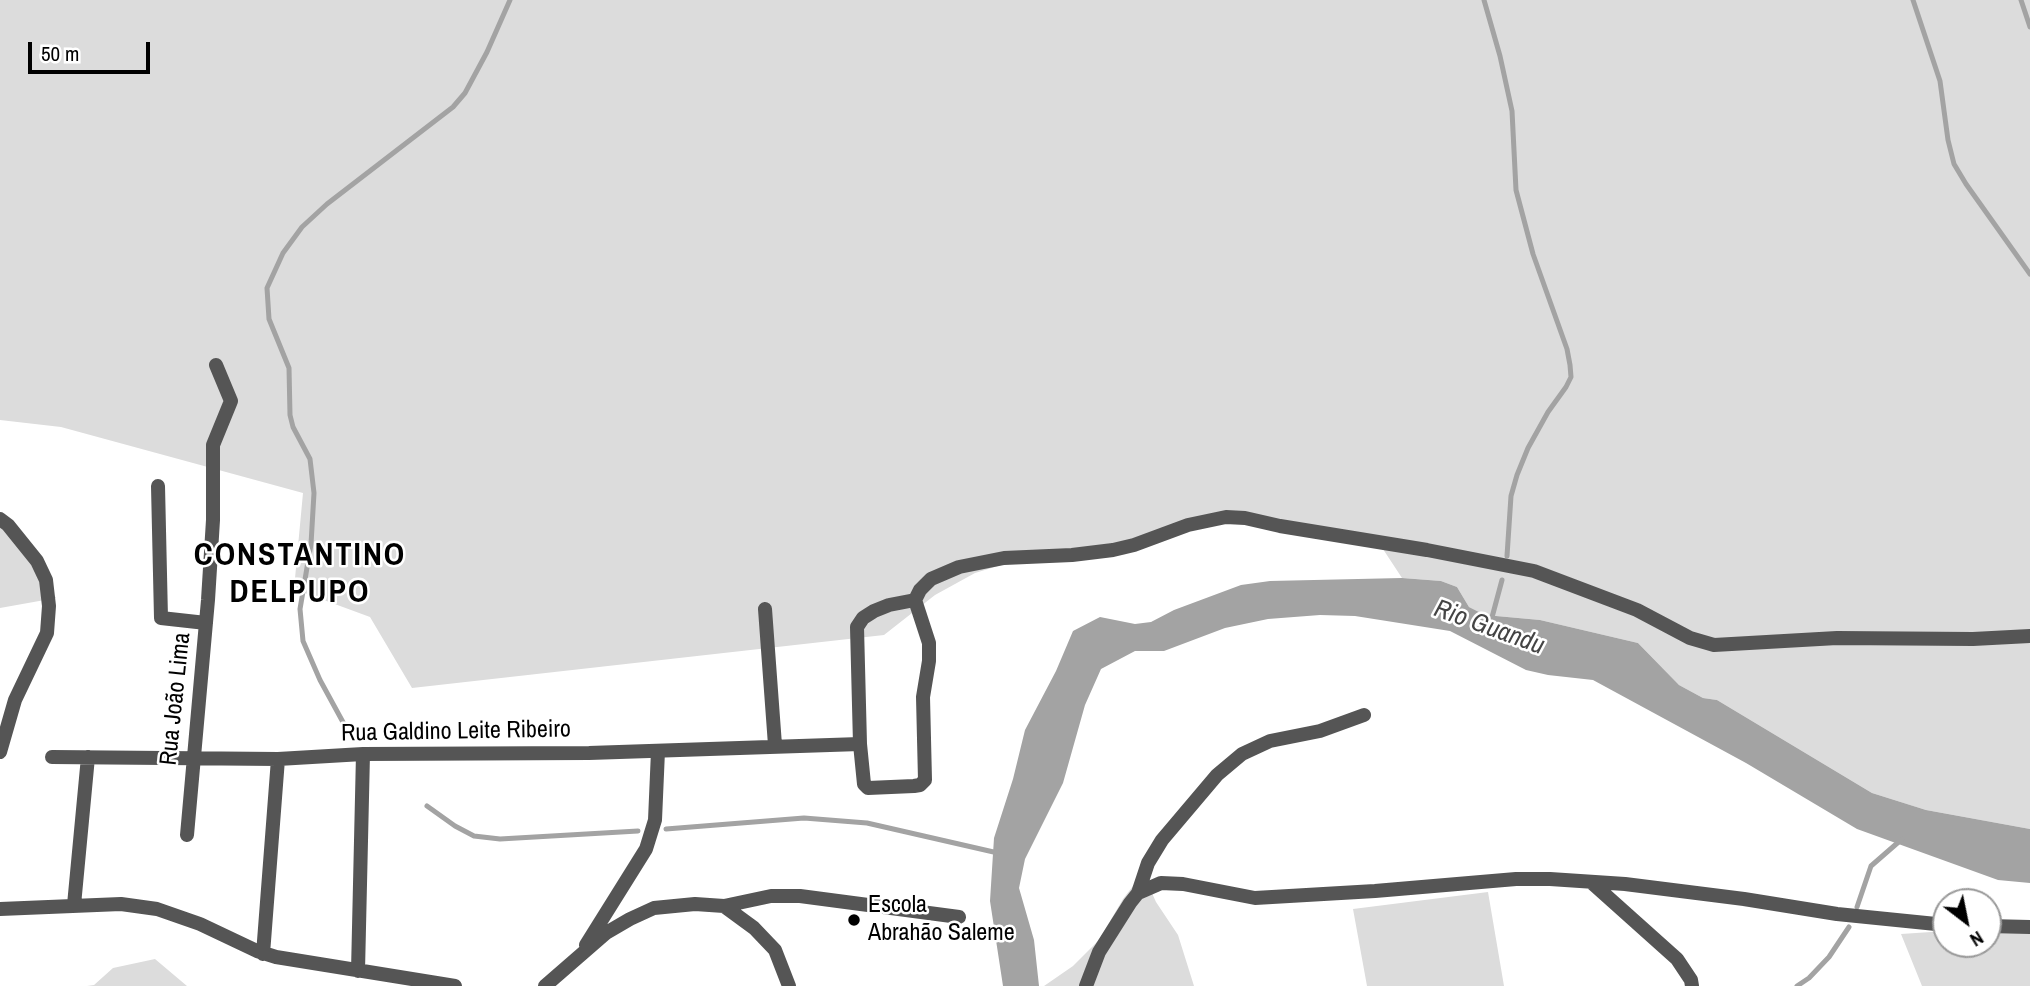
<!DOCTYPE html>
<meta charset="utf-8">
<style>
body{margin:0}
#map{position:relative;width:2030px;height:986px;overflow:hidden;background:#fff;font-family:"Archivo Narrow",sans-serif}
canvas{display:block}
.north{position:absolute;left:1932px;top:888px;width:70px;height:70px;box-sizing:border-box;background:#fff;border:2px solid #999;border-radius:50%;rotate:148deg;font-size:19px;font-weight:700;line-height:28px;text-align:center;color:#000}
.north::after{content:'';display:block;margin:auto;width:24px;height:32px;background:#000;clip-path:polygon(50% 0,100% 100%,50% 72%,0 100%)}
.scale{position:absolute;left:28px;top:42px;width:122px;height:32px;box-sizing:border-box;border:4px solid #000;border-top:0;padding-left:9px;font-size:21px;line-height:24px;white-space:nowrap;color:#000;-webkit-text-stroke:5px #fff;paint-order:stroke}
</style>
<div id="map">
<canvas width="2030" height="986"></canvas>
<div class="north">N</div>
<div class="scale">50 m</div>
</div>
<script>
const ctx = document.querySelector('canvas').getContext('2d');
ctx.lineJoin = 'round';
function fill(path, color) {
  ctx.fillStyle = color;
  ctx.fill(path, 'evenodd');
}
function shape(rows) {
  const path = new Path2D();
  for (const r of rows) {
    path.moveTo(r[0], r[1]);
    for (let i = 2; i < r.length; i += 2) path.lineTo(r[i], r[i + 1]);
  }
  return path;
}
function trace(path, color, width, dash) {
  ctx.strokeStyle = color;
  ctx.lineWidth = width;
  ctx.lineCap = dash ? 'butt' : 'round';
  ctx.setLineDash(dash || []);
  ctx.stroke(path);
}
function label(font, color, halo, rows, align = 'center') {
  ctx.font = font + ' "Archivo Narrow",sans-serif';
  ctx.lineWidth = 5;
  ctx.setLineDash([]);
  ctx.textBaseline = 'middle';
  ctx.strokeStyle = halo;
  ctx.fillStyle = color;
  for (const [text, x, y, turn = 0] of rows) {
    ctx.save();
    ctx.translate(x, y);
    ctx.rotate((+turn || 0) * Math.PI / 180);
    ctx.textAlign = isNaN(turn) ? turn : align;
    if (halo) ctx.strokeText(text, 0, 0);
    ctx.fillText(text, 0, 0);
    ctx.restore();
  }
}
fill(shape([
 [0,0,2030,0,2030,829,1926,810,1872,793,1717,700,1703,698,1679,685,1638,643,1540,620,1485,615,1469,607,1457,587,1441,581,1402,578,1379,543,1224,516,1129,544,1024,558,975,573,935,595,884,635,412,688,370,617,294,589,303,493,61,427,0,420],
 [0,528,8,529,22,546,56,598,0,608],
 [1143,873,1156,902,1178,935,1194,986,1044,986,1073,966,1099,940,1123,899],
 [1488,892,1504,986,1367,986,1353,909],
 [1988,928,2030,932,2030,986,1922,986,1901,934,1946,931,1946,944,1988,944],
 [155,959,187,986,87,986,94,985,113,968]
]), '#dcdcdc');
fill(shape([
 [1402,578,1441,581,1457,587,1469,607,1485,615,1540,620,1638,643,1679,685,1703,698,1717,700,1872,793,1926,810,2030,829,2030,883,1998,880,1857,829,1746,763,1593,680,1548,675,1526,670,1450,631,1355,616,1320,615,1268,619,1225,628,1164,651,1135,651,1101,669,1085,705,1063,783,1025,859,1019,888,1034,940,1039,986,1003,986,990,901,994,838,1013,779,1025,730,1056,671,1073,631,1100,617,1135,624,1151,622,1174,610,1241,585,1270,581]
]), '#a3a3a3');
trace(shape([
 [1484,0,1500,56,1512,111,1516,190,1533,254,1567,349,1570,365,1571,377,1566,387,1548,412,1528,448,1517,475,1511,496,1507,556],
 [1913,0,1940,81,1948,140,1954,164,1966,184,2030,274],
 [2021,0,2030,27],
 [1491,621,1502,580],
 [344,724,320,680,303,641,300,609,311,544,314,493,310,459,293,427,290,415,289,368,269,319,267,288,283,253,302,227,327,204,453,107,465,93,487,52,510,0],
 [427,806,455,826,474,836,500,839,638,831],
 [666,829,804,818,867,823,998,853],
 [1857,907,1871,866,1902,839],
 [1797,986,1809,978,1829,957,1849,927]
]), '#a3a3a3', 5);
trace(shape([
 [158,486,161,618,206,623],
 [0,519,8,525,37,561,46,580,49,606,47,633,15,700,0,752],
 [915,600,889,605,874,611,863,618,857,627,860,744,864,784,868,788,914,786,920,785,925,780,923,697,929,661,929,643,915,600,920,590,931,579,959,567,1004,558,1072,555,1113,550,1134,545,1188,525,1226,517,1245,518,1280,526,1427,550,1534,571,1637,610,1690,638,1714,645,1837,638,1973,639,2030,636],
 [765,609,775,745],
 [52,757,278,759,363,754,589,753,860,744],
 [187,835,208,600,213,520,213,445,231,401,216,365],
 [1591,882,1677,959,1691,980,1692,986],
 [1138,893,1148,863,1162,840,1217,775,1242,754,1270,741,1320,731,1364,715],
 [74,905,88,757],
 [724,906,771,896,800,896,959,917],
 [0,909,121,904,157,909,200,924,257,951,276,957,455,986],
 [1988,926,2030,927],
 [586,945,646,849,655,820,658,751],
 [263,954,278,759],
 [358,971,363,754],
 [545,986,606,933,630,919,654,908,695,904,724,906,754,928,775,950,789,986],
 [1086,986,1099,952,1130,903,1138,893,1161,883,1183,884,1255,898,1375,891,1516,879,1550,879,1625,884,1744,899,1837,914,1946,925]
]), '#555', 14);
for (const [x, y, r, color] of [
 [854,920,7,"#000"]
]) {
  const dot = new Path2D();
  dot.arc(x, y, r, 0, 2 * Math.PI);
  ctx.fillStyle = color;
  ctx.fill(dot);
  trace(dot, '#fff', 2.5);
}
label('24px', '#000', '#fff', [
 ["Rua João Lima",176,699,-84],
 ["Rua Galdino Leite Ribeiro",456,732,-1]
]);
label('24px', '#000', '#fff', [
 ["Escola",868,906],
 ["Abrahão Saleme",868,934]
], 'left');
label('italic 26px', '#444', '#fff', [
 ["Rio Guandu",1489,628,20]
]);
ctx.letterSpacing = '2px';
label('bold 32px', '#000', '#fff', [
 ["CONSTANTINO",300,556],
 ["DELPUPO",300,593]
]);
ctx.letterSpacing = '0px';
</script>
